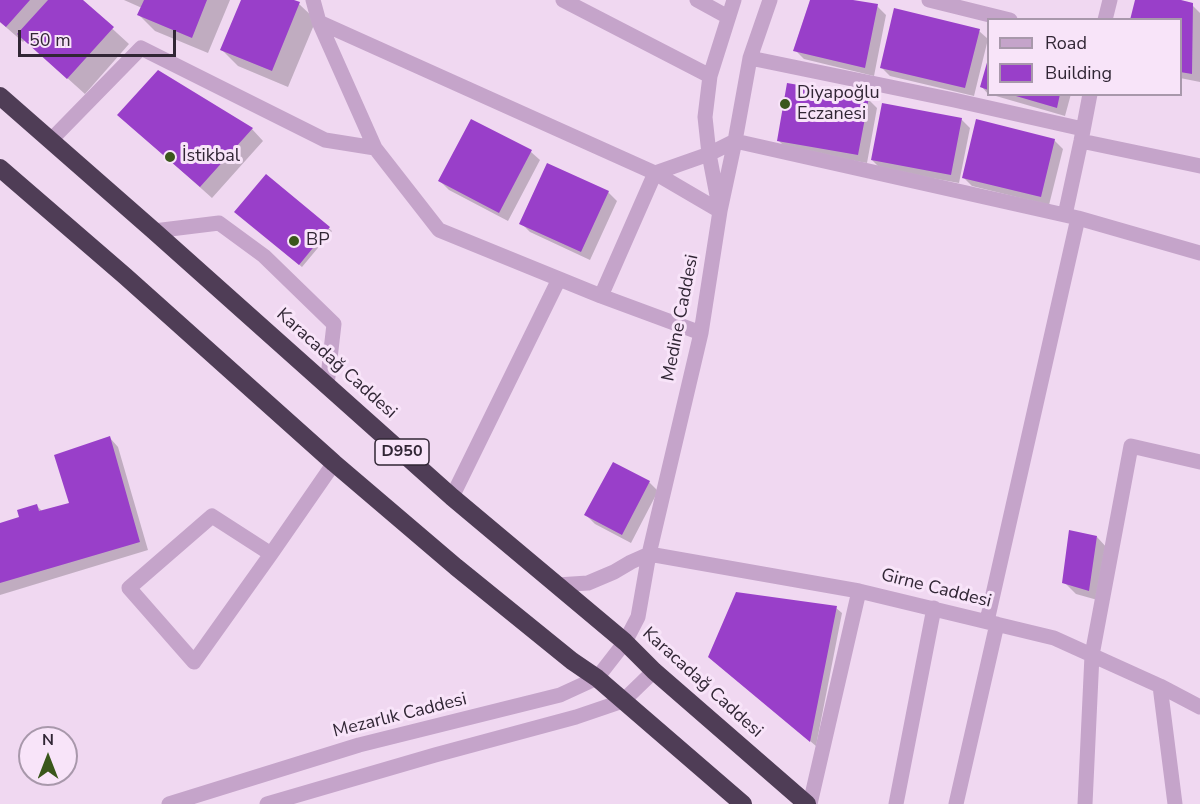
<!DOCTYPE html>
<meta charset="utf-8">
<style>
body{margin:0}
#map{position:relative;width:1200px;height:804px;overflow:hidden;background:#f0d8f1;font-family:"Nunito Sans",sans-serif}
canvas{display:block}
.legend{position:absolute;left:987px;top:18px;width:195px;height:78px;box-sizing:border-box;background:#f8e4f9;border:2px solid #a898ab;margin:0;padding:8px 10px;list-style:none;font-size:18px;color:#312635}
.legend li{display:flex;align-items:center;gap:12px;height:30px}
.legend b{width:30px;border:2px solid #a898ab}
.north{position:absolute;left:18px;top:726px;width:60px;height:60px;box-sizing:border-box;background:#f8e4f9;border:2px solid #a898ab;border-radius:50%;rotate:0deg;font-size:16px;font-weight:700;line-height:24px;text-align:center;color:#312635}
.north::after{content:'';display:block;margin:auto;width:21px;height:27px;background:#3a571b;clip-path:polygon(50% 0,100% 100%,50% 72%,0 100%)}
.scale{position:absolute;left:18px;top:30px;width:158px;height:27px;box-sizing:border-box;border:3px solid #312635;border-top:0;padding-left:8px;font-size:18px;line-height:21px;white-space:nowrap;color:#312635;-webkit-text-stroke:4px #f8e4f9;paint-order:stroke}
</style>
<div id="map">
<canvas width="1200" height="804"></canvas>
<ul class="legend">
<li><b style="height:8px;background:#c5a4ca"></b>Road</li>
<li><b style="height:16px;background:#993fc9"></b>Building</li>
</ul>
<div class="north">N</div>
<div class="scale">50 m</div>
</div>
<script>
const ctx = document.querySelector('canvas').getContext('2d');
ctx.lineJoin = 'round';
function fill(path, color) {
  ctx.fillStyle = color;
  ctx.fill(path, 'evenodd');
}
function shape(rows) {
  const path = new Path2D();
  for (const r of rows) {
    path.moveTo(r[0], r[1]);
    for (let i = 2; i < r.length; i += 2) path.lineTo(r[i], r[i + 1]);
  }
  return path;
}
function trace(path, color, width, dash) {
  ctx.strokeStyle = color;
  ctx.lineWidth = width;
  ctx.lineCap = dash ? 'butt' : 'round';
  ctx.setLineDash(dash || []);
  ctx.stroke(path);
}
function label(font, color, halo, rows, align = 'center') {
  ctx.font = font + ' "Nunito Sans",sans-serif';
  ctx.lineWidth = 6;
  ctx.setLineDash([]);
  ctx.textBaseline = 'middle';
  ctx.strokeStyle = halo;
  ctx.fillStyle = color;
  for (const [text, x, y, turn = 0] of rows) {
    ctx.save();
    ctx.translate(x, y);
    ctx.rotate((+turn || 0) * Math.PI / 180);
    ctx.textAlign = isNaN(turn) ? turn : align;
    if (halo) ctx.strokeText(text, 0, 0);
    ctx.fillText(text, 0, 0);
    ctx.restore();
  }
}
fill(shape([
 [0,0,81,0,129,44,85,94,25,40,23,42,0,22],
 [124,0,230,0,208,53,155,31,139,15,142,8],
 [242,0,290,0,299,4,316,20,288,87,238,66,222,50],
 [811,0,845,0,877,6,886,15,874,76,804,59,795,50],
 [1136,0,1175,0,1192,5,1200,13,1200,82,1180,78,1180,20],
 [979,31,988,39,974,96,890,76,881,67],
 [988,62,988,94,982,87],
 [989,94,1071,94,1065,116],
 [868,99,877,108,867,163,787,149,778,140],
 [119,115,252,129,263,141,212,198],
 [961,119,970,128,959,183,881,169,872,160],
 [1054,140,1063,149,1049,205,972,186,963,177],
 [531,152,540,160,508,221,449,190,440,181],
 [266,176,332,231,302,267,239,215],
 [608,192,617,201,590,260,530,232,521,223],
 [110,438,118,447,148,550,0,595,0,524,21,518,37,506,42,511,71,504],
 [649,482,658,491,631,543,595,524,586,515],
 [1097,537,1108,549,1101,601,1076,594,1064,582],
 [836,608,842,613,816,746,716,663]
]), '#0003');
fill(shape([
 [0,0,30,0,6,27,0,22],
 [48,0,83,0,114,27,67,79,17,34],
 [144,0,207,0,192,38,137,15],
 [241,0,294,0,300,2,272,71,220,50],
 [810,0,853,0,878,4,865,68,793,51],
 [1135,0,1181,0,1193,3,1192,74,1180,72,1180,20,1130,20],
 [894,8,980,29,965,88,880,68],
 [988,59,988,90,980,87],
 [158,70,253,128,200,187,117,115],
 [787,83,869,97,858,155,777,141],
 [1009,94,1060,94,1057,108],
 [882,103,962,118,951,175,871,160],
 [471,119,532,150,499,213,438,181],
 [976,119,1055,139,1041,197,962,178],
 [547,163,609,191,581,252,519,224],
 [266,174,330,227,299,265,234,212],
 [110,436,140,542,0,583,0,523,19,517,17,510,37,504,39,511,69,503,54,455],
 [613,462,650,481,622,535,584,515],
 [1069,530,1097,536,1089,591,1062,583],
 [736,592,837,606,810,742,708,657]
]), '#993fc9');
trace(shape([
 [313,0,319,22],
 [563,0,710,76],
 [697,0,728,17],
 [929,0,1010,20],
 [1105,20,1110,0],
 [750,58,954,100,1083,129],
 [50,141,141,48,325,140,375,148],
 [1081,141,1200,166],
 [719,206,709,154,705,117,710,76,734,0],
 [1065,215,1081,141,1090,94],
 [154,231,219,223,264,256,334,324,327,385],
 [601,296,655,173,709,154,735,141,1078,218,1200,253],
 [701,333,601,296,439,230,375,148,319,22,655,173,720,211],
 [452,497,559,279],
 [271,554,212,516,129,588,194,662,271,554,334,463],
 [649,554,859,591,1054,638,1160,686,1200,707],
 [557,585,588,583,614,572,631,562,649,554],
 [987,621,1078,218],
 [1160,686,1175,804],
 [169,804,359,745,560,695,597,678,625,642,638,617,649,554,701,333,720,211,735,141,750,58,770,0],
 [267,804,435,755,576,717,623,701,654,671],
 [810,804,859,591],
 [896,804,934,608],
 [956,804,997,624],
 [1085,804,1092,655,1131,446,1200,462]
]), '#c5a4ca', 15);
trace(shape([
 [0,96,154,231,452,497,625,642,654,671,807,804],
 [0,168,125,276,334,463,456,567,572,661,597,678,743,804]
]), '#4f3d56', 18);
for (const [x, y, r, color] of [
 [785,104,6,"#3a571b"],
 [170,157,6,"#3a571b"],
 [294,241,6,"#3a571b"]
]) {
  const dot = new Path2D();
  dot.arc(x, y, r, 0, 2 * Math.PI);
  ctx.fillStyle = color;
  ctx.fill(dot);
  trace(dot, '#f8e4f9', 2);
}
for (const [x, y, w] of [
 [402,452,54]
]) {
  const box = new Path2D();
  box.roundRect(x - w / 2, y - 13, w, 26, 4.5);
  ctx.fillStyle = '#f8e4f9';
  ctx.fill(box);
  trace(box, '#312635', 1.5);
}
label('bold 16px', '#312635', null, [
 ["D950",402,452]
]);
label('18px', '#312635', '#f8e4f9', [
 ["Diyapoğlu",797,94],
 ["Eczanesi",797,115],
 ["İstikbal",182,157],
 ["BP",306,241]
], 'left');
label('18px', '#312635', '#f8e4f9', [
 ["Medine Caddesi",681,318,-79],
 ["Karacadağ Caddesi",336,364,42],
 ["Girne Caddesi",936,589,14],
 ["Karacadağ Caddesi",702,683,42],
 ["Mezarlık Caddesi",400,716,-14]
]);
</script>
